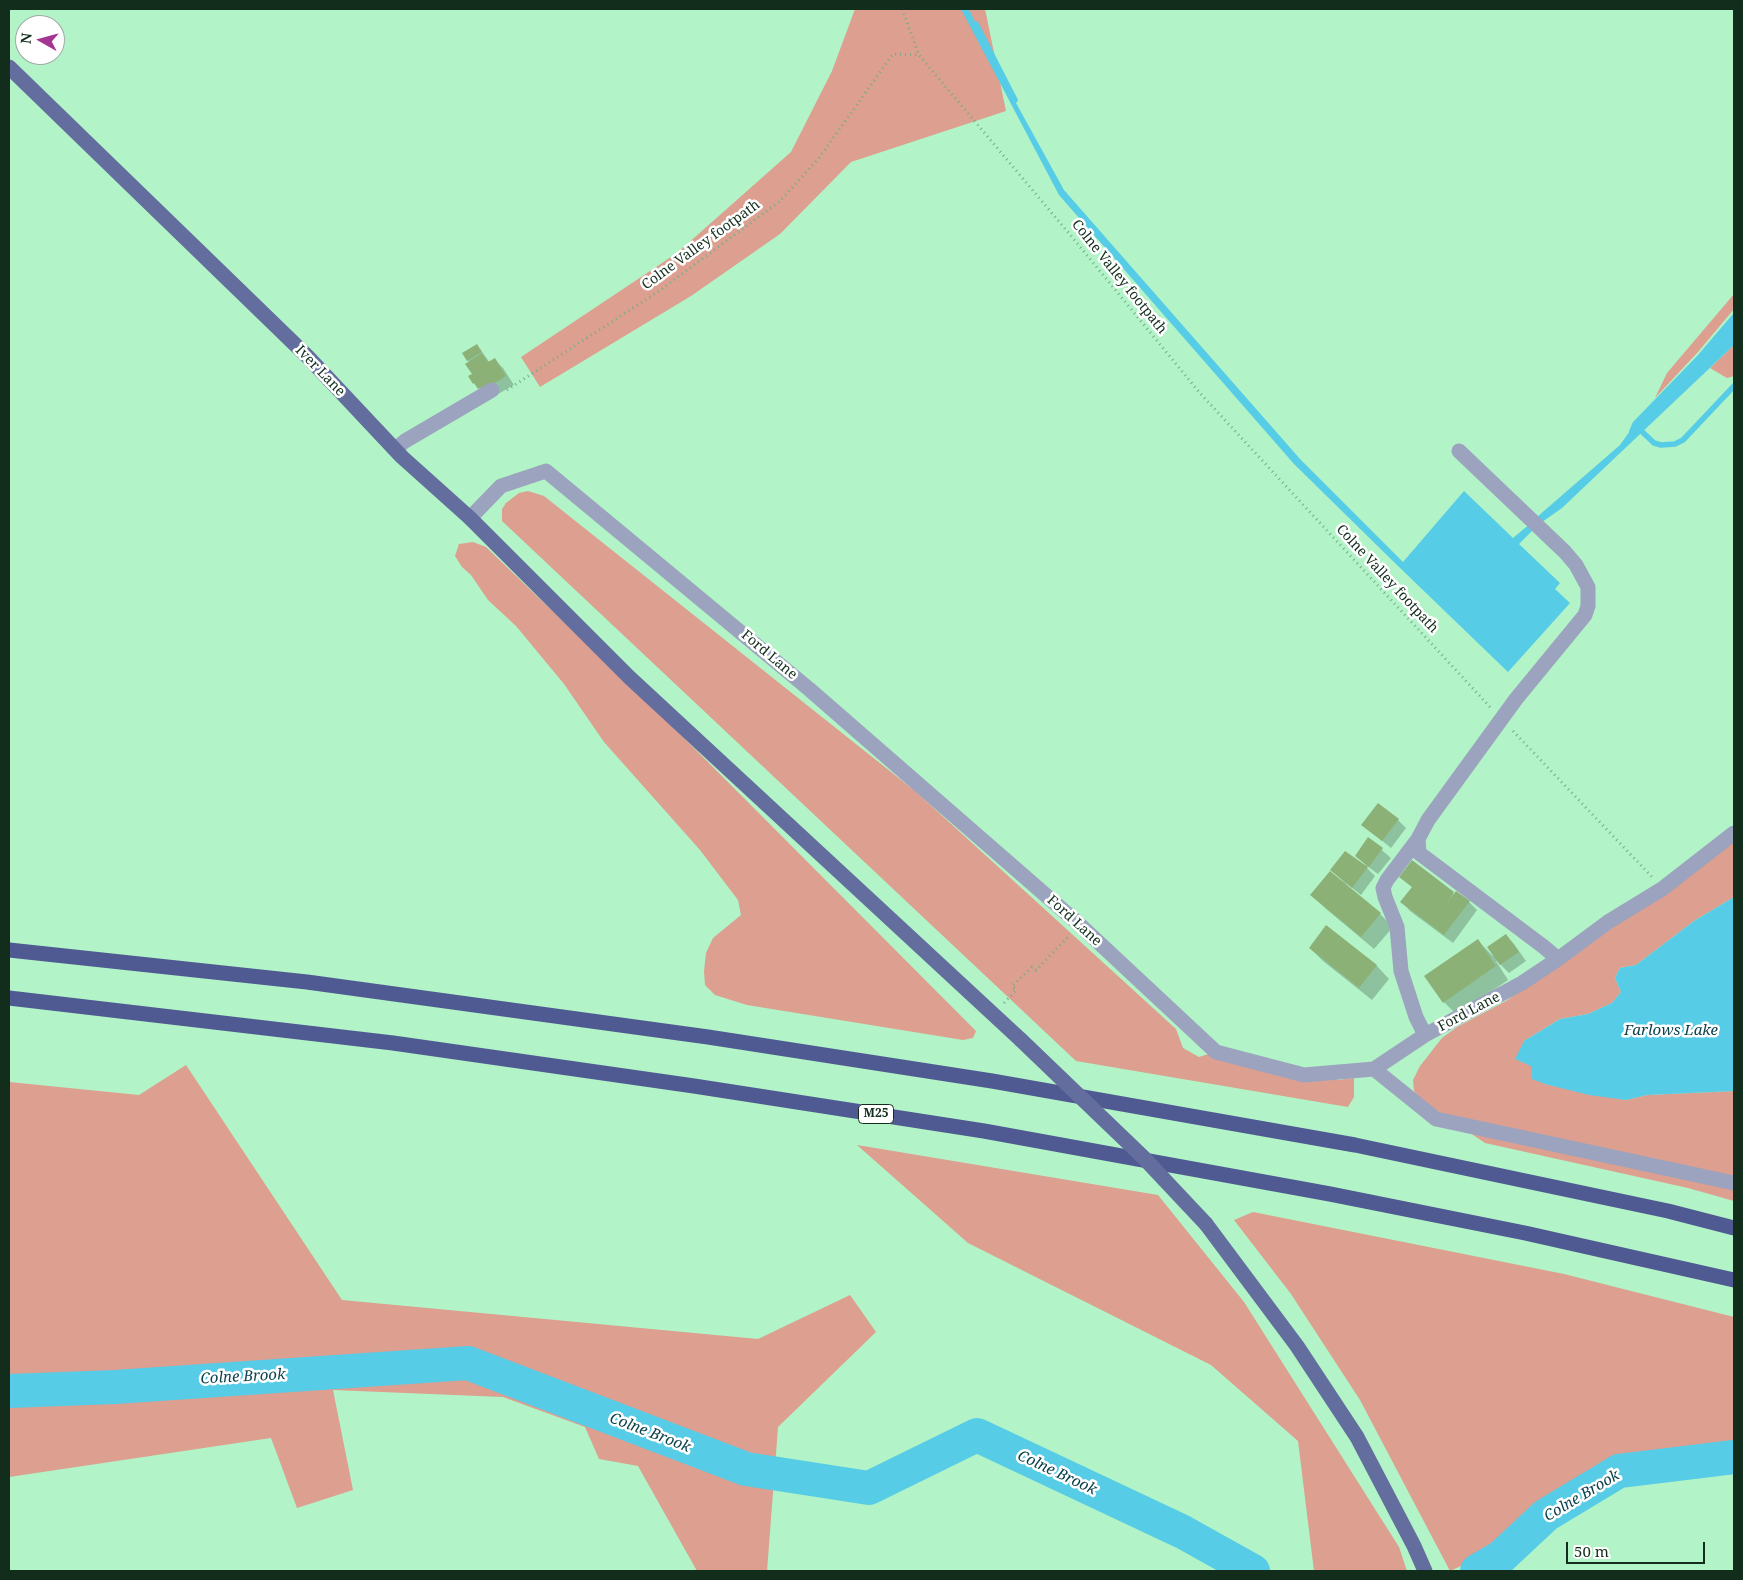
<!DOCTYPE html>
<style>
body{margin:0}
#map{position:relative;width:1743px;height:1580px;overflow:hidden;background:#b2f3c7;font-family:"Noto Serif",serif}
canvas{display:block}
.frame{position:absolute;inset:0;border:10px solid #122d1c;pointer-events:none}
.north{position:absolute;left:15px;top:15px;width:50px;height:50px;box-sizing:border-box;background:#fff;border:1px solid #a0aba4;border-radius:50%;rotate:277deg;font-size:14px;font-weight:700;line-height:20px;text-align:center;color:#122d1c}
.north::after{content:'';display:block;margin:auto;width:18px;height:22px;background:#a43593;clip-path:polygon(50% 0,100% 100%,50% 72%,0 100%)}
.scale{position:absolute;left:1566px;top:1542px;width:139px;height:22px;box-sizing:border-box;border:2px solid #122d1c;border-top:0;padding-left:6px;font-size:15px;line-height:18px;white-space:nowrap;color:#122d1c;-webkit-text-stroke:4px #fff;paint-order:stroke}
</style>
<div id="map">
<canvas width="1743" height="1580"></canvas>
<div class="frame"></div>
<div class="north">N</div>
<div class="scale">50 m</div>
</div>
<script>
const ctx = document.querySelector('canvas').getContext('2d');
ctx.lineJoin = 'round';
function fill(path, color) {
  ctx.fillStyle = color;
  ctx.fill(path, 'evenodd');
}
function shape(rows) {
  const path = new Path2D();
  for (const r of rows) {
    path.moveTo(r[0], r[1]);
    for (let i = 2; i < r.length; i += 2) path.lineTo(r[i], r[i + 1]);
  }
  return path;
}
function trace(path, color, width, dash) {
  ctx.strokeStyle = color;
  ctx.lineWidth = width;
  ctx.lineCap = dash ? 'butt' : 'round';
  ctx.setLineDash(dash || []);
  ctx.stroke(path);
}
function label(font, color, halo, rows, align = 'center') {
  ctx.font = font + ' "Noto Serif",serif';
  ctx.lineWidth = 5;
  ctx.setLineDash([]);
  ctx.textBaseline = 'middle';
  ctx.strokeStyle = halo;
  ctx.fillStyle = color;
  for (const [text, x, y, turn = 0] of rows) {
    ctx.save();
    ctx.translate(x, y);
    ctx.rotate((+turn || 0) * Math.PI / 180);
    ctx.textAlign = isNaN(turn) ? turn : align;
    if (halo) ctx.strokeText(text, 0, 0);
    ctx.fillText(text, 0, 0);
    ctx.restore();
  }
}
fill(shape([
 [855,9,985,9,1006,111,851,162,780,234,691,296,540,387,521,357,677,253,791,152,832,71],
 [1734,294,1734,309,1698,352,1655,398,1667,373],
 [1734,345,1734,376,1727,378,1710,368],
 [528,491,544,496,915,791,1176,1029,1183,1048,1199,1057,1215,1052,1338,1080,1354,1078,1354,1097,1348,1107,1076,1061,502,521,502,509,506,503,519,493],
 [473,542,486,547,678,732,976,1031,973,1038,963,1040,747,1005,715,995,705,985,704,971,706,953,713,938,741,915,738,900,700,850,604,742,564,684,516,626,488,600,471,575,462,567,455,556,459,544],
 [1734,837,1734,897,1694,921,1636,965,1620,968,1615,978,1621,992,1612,1003,1588,1014,1560,1019,1524,1041,1531,1066,1545,1084,1626,1100,1647,1095,1734,1091,1734,1201,1688,1188,1485,1143,1423,1101,1414,1091,1413,1080,1420,1066,1442,1038,1457,1027,1506,1001],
 [186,1065,342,1300,758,1339,850,1295,876,1332,778,1427,767,1571,697,1571,638,1466,599,1459,585,1427,503,1397,333,1390,353,1490,297,1508,271,1438,9,1477,9,1082,139,1095],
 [857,1145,1158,1195,1244,1302,1399,1547,1407,1571,1314,1571,1298,1441,1211,1365,968,1243],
 [1253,1212,1564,1274,1734,1317,1734,1451,1644,1451,1568,1484,1496,1550,1450,1571,1360,1400,1291,1294,1234,1220]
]), '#dd9f8f');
fill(shape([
 [961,9,969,9,994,63,1064,190,1300,459,1403,562,1464,491,1513,538,1531,523,1535,528,1519,544,1560,583,1555,589,1570,603,1508,672,1398,566,1294,464,1059,195],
 [1734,317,1734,345,1562,508,1542,522,1537,517,1620,445,1635,424,1699,358],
 [1734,897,1734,1091,1647,1095,1626,1100,1589,1095,1545,1084,1532,1079,1531,1066,1515,1059,1524,1041,1560,1019,1588,1014,1612,1003,1621,992,1615,978,1620,968,1636,965,1694,921]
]), '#56cce6');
fill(shape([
 [480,349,490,363,495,360,503,368,514,385,491,398,474,383,473,375,468,360],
 [1398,820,1406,828,1391,848,1363,825],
 [1369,839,1391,858,1378,874,1367,866,1366,867,1375,876,1361,895,1346,883,1345,885,1380,914,1393,927,1374,949,1325,908,1312,895,1345,883,1332,870,1365,866,1366,865,1356,856],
 [1412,862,1455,895,1469,902,1477,910,1453,943,1410,911,1402,902,1413,888,1401,877],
 [1327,926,1377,966,1389,979,1372,1000,1323,961,1310,948],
 [1506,935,1514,944,1526,961,1509,973,1497,961,1496,961,1508,980,1457,1015,1444,1002,1478,941,1493,956]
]), '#0003');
trace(shape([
 [976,24,1015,100],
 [1636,426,1654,443,1661,445,1675,444,1683,440,1734,386],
 [1632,431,1635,424,1699,358,1734,317]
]), '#56cce6', 5.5);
trace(shape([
 [9,1391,115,1387,468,1363,746,1469,869,1488,977,1435,1183,1532,1253,1571],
 [1477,1571,1501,1557,1546,1515,1619,1471,1734,1457]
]), '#56cce6', 34);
fill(shape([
 [477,344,482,352,467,361,462,353],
 [482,353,488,362,495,358,506,376,482,391,480,388,478,389,474,383,473,384,468,376,472,374,465,364],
 [1378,803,1399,819,1382,841,1361,825],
 [1368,837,1383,848,1369,867,1355,856],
 [1345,851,1368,867,1352,888,1330,870],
 [1412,860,1454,892,1447,903,1456,891,1470,901,1444,935,1400,902,1412,887,1399,877],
 [1330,871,1381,913,1361,937,1310,895],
 [1326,925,1377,965,1359,988,1309,948],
 [1506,934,1519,952,1500,965,1487,947],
 [1478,939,1496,966,1443,1003,1424,976]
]), '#8cb177');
trace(shape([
 [902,9,919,55,1072,237,1199,392,1490,707],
 [507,390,659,291,780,201,819,158,893,54,919,55],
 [1513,731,1652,877],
 [1004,1003,1016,990,1012,986,1032,967,1036,970,1069,936]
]), '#77ab88', 3, [1, 4]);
trace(shape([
 [395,449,405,441,492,390],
 [1459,451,1565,552,1576,565,1588,587,1588,606,1585,615,1516,699,1428,820,1418,839,1419,853,1544,947,1558,959],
 [470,518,501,486,546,471,809,689,1080,925,1216,1052,1304,1075,1374,1069,1425,1035,1522,983,1558,959,1608,922,1662,889,1734,833],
 [1418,839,1387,880,1383,888,1385,897,1397,927,1401,971,1416,1017,1425,1035],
 [1374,1069,1436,1119,1734,1183]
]), '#9ca3be', 15);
trace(shape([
 [9,67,308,357,402,457,470,518,629,677,1021,1040],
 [1206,1224,1297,1346,1357,1437,1414,1546,1425,1571]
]), '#646e9e', 15);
trace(shape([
 [9,950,307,982,708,1037,992,1081,1355,1145,1668,1211,1734,1228],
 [9,998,393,1043,694,1086,984,1131,1330,1194,1525,1233,1734,1280]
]), '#505a92', 15);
trace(shape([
 [1021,1040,1143,1157,1206,1224]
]), '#646e9e', 15);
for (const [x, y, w] of [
 [876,1114,35]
]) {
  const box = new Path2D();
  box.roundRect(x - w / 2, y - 9.5, w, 19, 4);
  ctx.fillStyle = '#fff';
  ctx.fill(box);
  trace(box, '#122d1c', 1);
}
label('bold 12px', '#122d1c', null, [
 ["M25",876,1114]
]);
label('14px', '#122d1c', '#fff', [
 ["Colne Valley footpath",701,245,-36],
 ["Colne Valley footpath",1119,277,51],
 ["Iver Lane",320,371,46],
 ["Colne Valley footpath",1387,579,47],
 ["Ford Lane",769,655,40],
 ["Ford Lane",1074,921,42],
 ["Ford Lane",1469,1012,-28]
]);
label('italic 15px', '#0b424d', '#fff', [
 ["Farlows Lake",1671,1031],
 ["Colne Brook",243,1377,-3],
 ["Colne Brook",650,1433,21],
 ["Colne Brook",1057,1473,25],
 ["Colne Brook",1582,1496,-31]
]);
</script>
